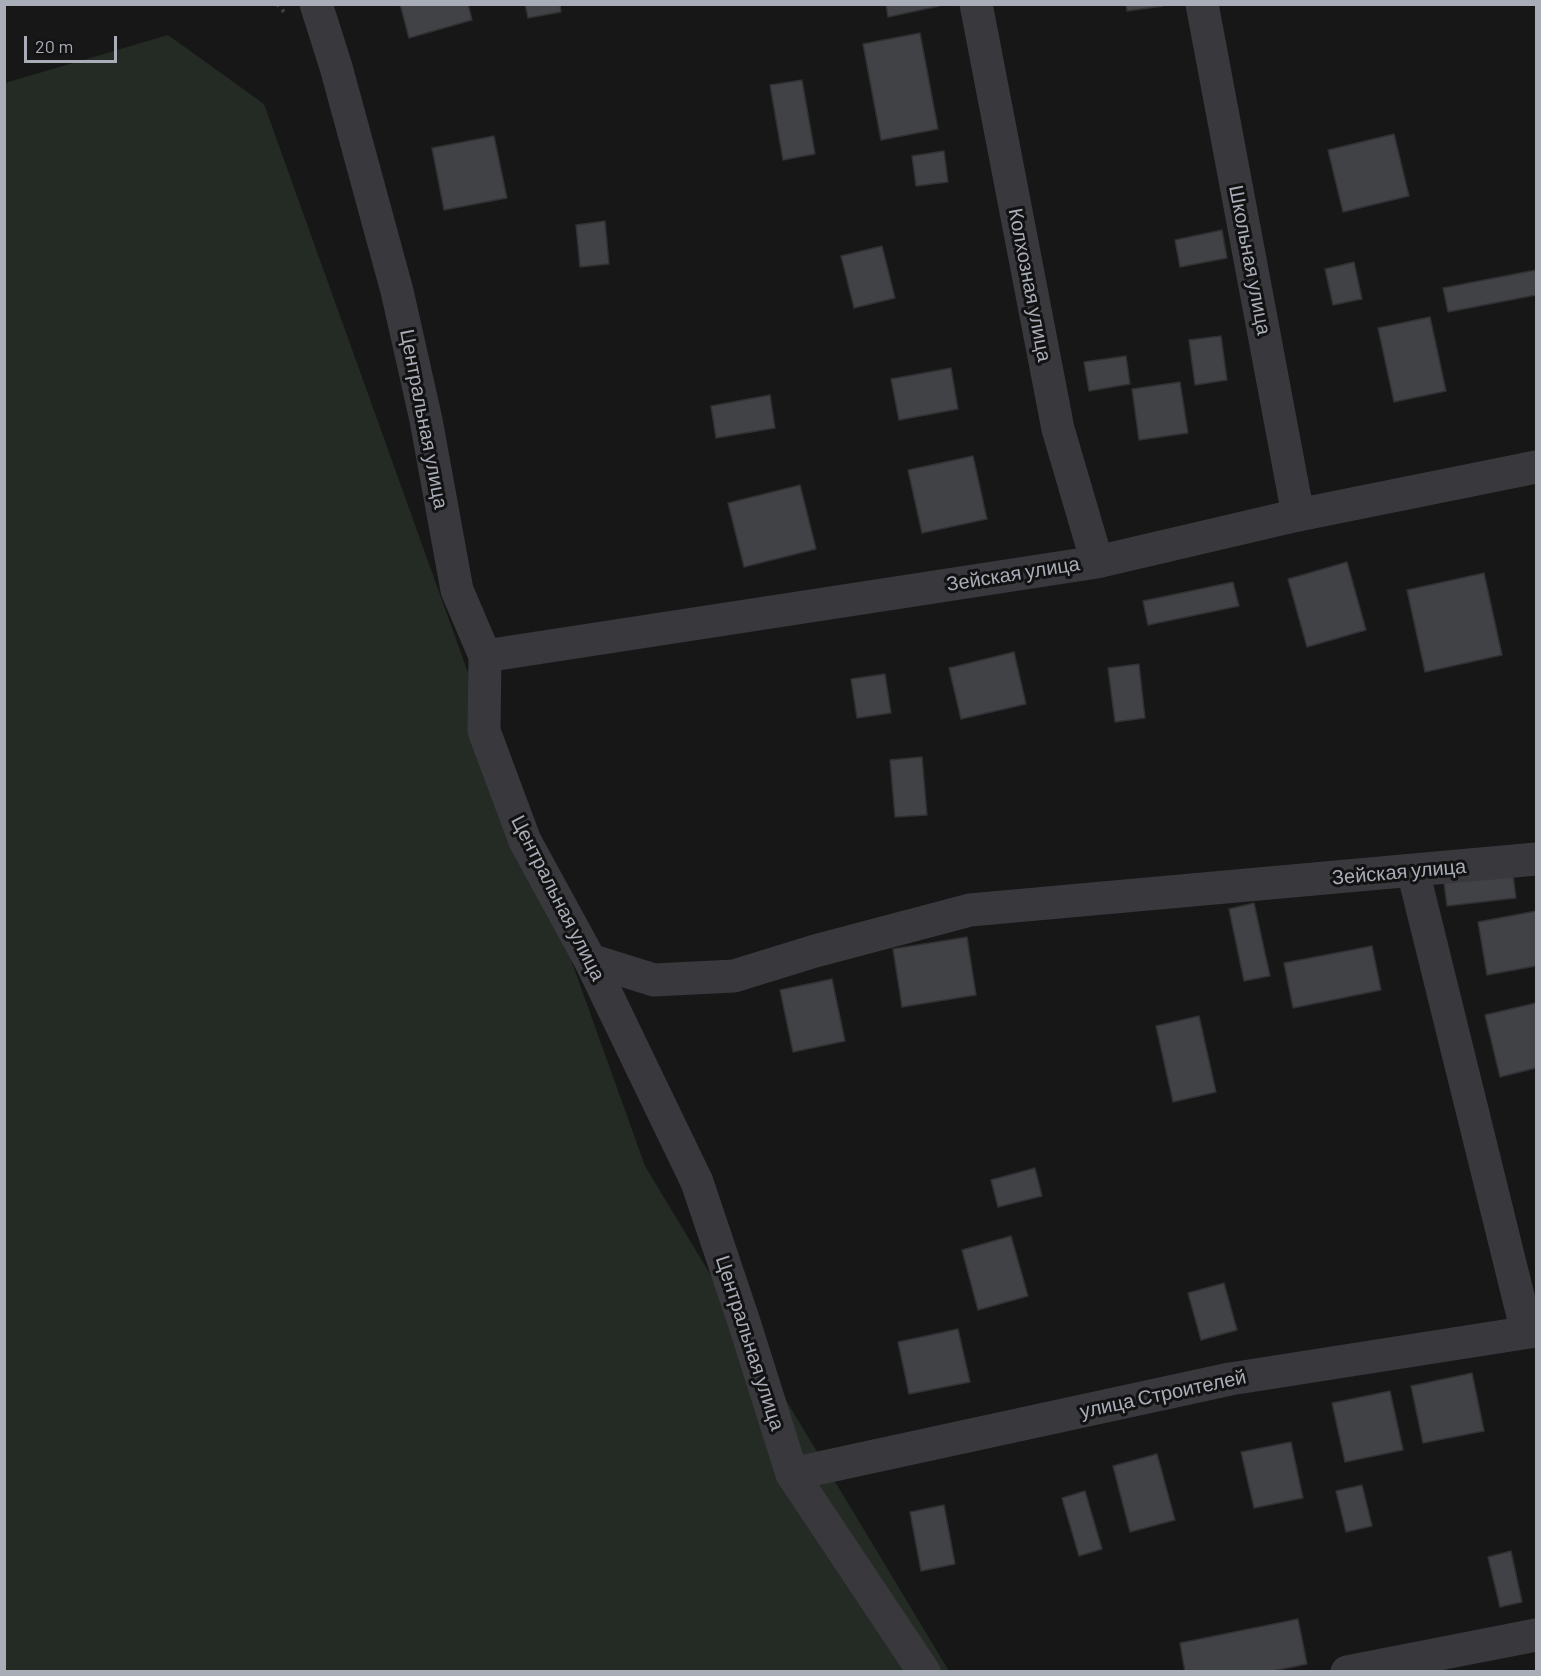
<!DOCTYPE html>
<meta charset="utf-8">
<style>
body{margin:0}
#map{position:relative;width:1541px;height:1676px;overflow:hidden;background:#171718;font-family:Barlow,sans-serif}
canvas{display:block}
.frame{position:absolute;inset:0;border:6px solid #a9adb8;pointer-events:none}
.scale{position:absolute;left:24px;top:36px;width:93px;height:27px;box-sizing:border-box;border:3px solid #a9adb8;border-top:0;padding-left:8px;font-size:18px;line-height:21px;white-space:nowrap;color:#a9adb8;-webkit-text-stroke:4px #121213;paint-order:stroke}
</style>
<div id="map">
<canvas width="1541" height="1676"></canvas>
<div class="frame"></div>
<div class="scale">20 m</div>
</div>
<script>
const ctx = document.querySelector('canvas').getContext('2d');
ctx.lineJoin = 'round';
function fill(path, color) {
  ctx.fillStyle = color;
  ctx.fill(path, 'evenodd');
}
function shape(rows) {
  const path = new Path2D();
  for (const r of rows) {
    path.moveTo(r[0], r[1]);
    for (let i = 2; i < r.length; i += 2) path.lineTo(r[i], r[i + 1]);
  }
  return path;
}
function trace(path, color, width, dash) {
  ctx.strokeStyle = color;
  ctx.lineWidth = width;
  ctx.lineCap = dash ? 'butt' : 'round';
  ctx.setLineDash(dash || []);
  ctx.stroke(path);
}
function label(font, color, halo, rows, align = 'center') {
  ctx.font = font + ' Barlow,sans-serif';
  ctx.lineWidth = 6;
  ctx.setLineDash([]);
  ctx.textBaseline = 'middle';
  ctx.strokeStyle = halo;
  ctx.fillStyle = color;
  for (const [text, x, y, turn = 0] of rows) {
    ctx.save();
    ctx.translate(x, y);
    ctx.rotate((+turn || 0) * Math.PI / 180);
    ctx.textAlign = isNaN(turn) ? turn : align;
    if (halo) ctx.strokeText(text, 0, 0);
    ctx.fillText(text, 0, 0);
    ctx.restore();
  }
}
fill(shape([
 [168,35,264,104,645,1166,949,1671,5,1672,5,83]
]), '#232b24');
const building = shape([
 [400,4,468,4,472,20,409,38,400,4],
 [525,4,560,4,561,12,528,18,525,4],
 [886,4,938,4,939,6,888,17,886,4],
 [1126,4,1162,4,1163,6,1127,11,1126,4],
 [920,33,938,129,881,140,863,44,920,33],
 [802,80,815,154,783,160,770,85,802,80],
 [1394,134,1409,196,1343,212,1328,150,1394,134],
 [494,136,507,198,444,210,432,148,494,136],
 [944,151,948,182,916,186,912,156,944,151],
 [605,221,609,264,580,267,576,225,605,221],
 [1222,230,1227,258,1180,267,1175,240,1222,230],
 [882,246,895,298,854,308,841,256,882,246],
 [1354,262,1362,299,1333,305,1325,269,1354,262],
 [1536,270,1536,295,1448,312,1443,288,1536,270],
 [1430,317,1446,391,1394,402,1378,328,1430,317],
 [1221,336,1227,380,1195,385,1189,340,1221,336],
 [1126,356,1130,384,1089,391,1084,362,1126,356],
 [951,368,958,409,899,420,891,379,951,368],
 [1180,382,1188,433,1139,440,1132,389,1180,382],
 [770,395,775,428,716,438,711,406,770,395],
 [973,456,987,519,922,533,908,470,973,456],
 [800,485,816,549,744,567,728,503,800,485],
 [1347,562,1366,630,1307,647,1288,579,1347,562],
 [1484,573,1502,655,1425,672,1407,590,1484,573],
 [1233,582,1239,606,1148,625,1143,601,1233,582],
 [1014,652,1026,704,961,719,949,668,1014,652],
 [1139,664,1145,718,1115,722,1108,668,1139,664],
 [885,674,891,713,857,718,851,679,885,674],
 [922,757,927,815,895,817,890,760,922,757],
 [1513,875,1516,898,1447,906,1444,883,1513,875],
 [1254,903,1270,976,1244,981,1229,909,1254,903],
 [1536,911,1536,966,1487,975,1478,922,1536,911],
 [967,937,976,995,902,1007,893,949,967,937],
 [1372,946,1381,990,1293,1008,1284,963,1372,946],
 [832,979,845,1041,793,1052,780,990,832,979],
 [1536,1003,1536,1068,1500,1077,1485,1015,1536,1003],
 [1199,1016,1216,1092,1173,1102,1156,1026,1199,1016],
 [1035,1168,1042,1196,998,1207,991,1180,1035,1168],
 [1011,1236,1028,1296,978,1310,962,1250,1011,1236],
 [1224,1283,1237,1330,1201,1340,1188,1293,1224,1283],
 [958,1329,970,1382,909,1394,898,1342,958,1329],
 [1472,1373,1484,1431,1423,1443,1411,1386,1472,1373],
 [1390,1391,1403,1450,1345,1462,1332,1403,1390,1391],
 [1291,1442,1303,1498,1254,1508,1241,1452,1291,1442],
 [1157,1454,1175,1520,1130,1532,1113,1466,1157,1454],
 [1362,1485,1372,1526,1346,1532,1336,1491,1362,1485],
 [1085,1491,1102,1549,1079,1556,1062,1498,1085,1491],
 [944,1505,955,1564,921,1571,910,1512,944,1505],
 [1511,1551,1522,1602,1500,1607,1488,1557,1511,1551],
 [1298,1619,1307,1664,1268,1672,1185,1672,1180,1643,1298,1619]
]);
fill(building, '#414245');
trace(building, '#313134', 1.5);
trace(shape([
 [277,4,285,13]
]), '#3e3f44', 4, [3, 4.5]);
trace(shape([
 [316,4,336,67,397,291,426,420,457,590,485,656,484,731,525,841,590,960,697,1182,744,1322,792,1474,924,1672],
 [976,4,1058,429,1097,562],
 [1202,4,1298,515],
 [485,656,1097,562,1298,515,1536,467],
 [1413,871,1527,1332],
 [590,960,654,980,734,976,815,951,970,910,1536,859],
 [792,1474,1230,1379,1536,1331],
 [1347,1672,1536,1635]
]), '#38383d', 33);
label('20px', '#a9adb8', '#121213', [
 ["Школьная улица",1250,260,79],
 ["Колхозная улица",1030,285,79],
 ["Центральная улица",424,419,79],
 ["Зейская улица",1013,574,-9],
 ["Зейская улица",1399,872,-5],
 ["Центральная улица",558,898,63],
 ["Центральная улица",750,1343,72],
 ["улица Строителей",1163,1394,-12]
]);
</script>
